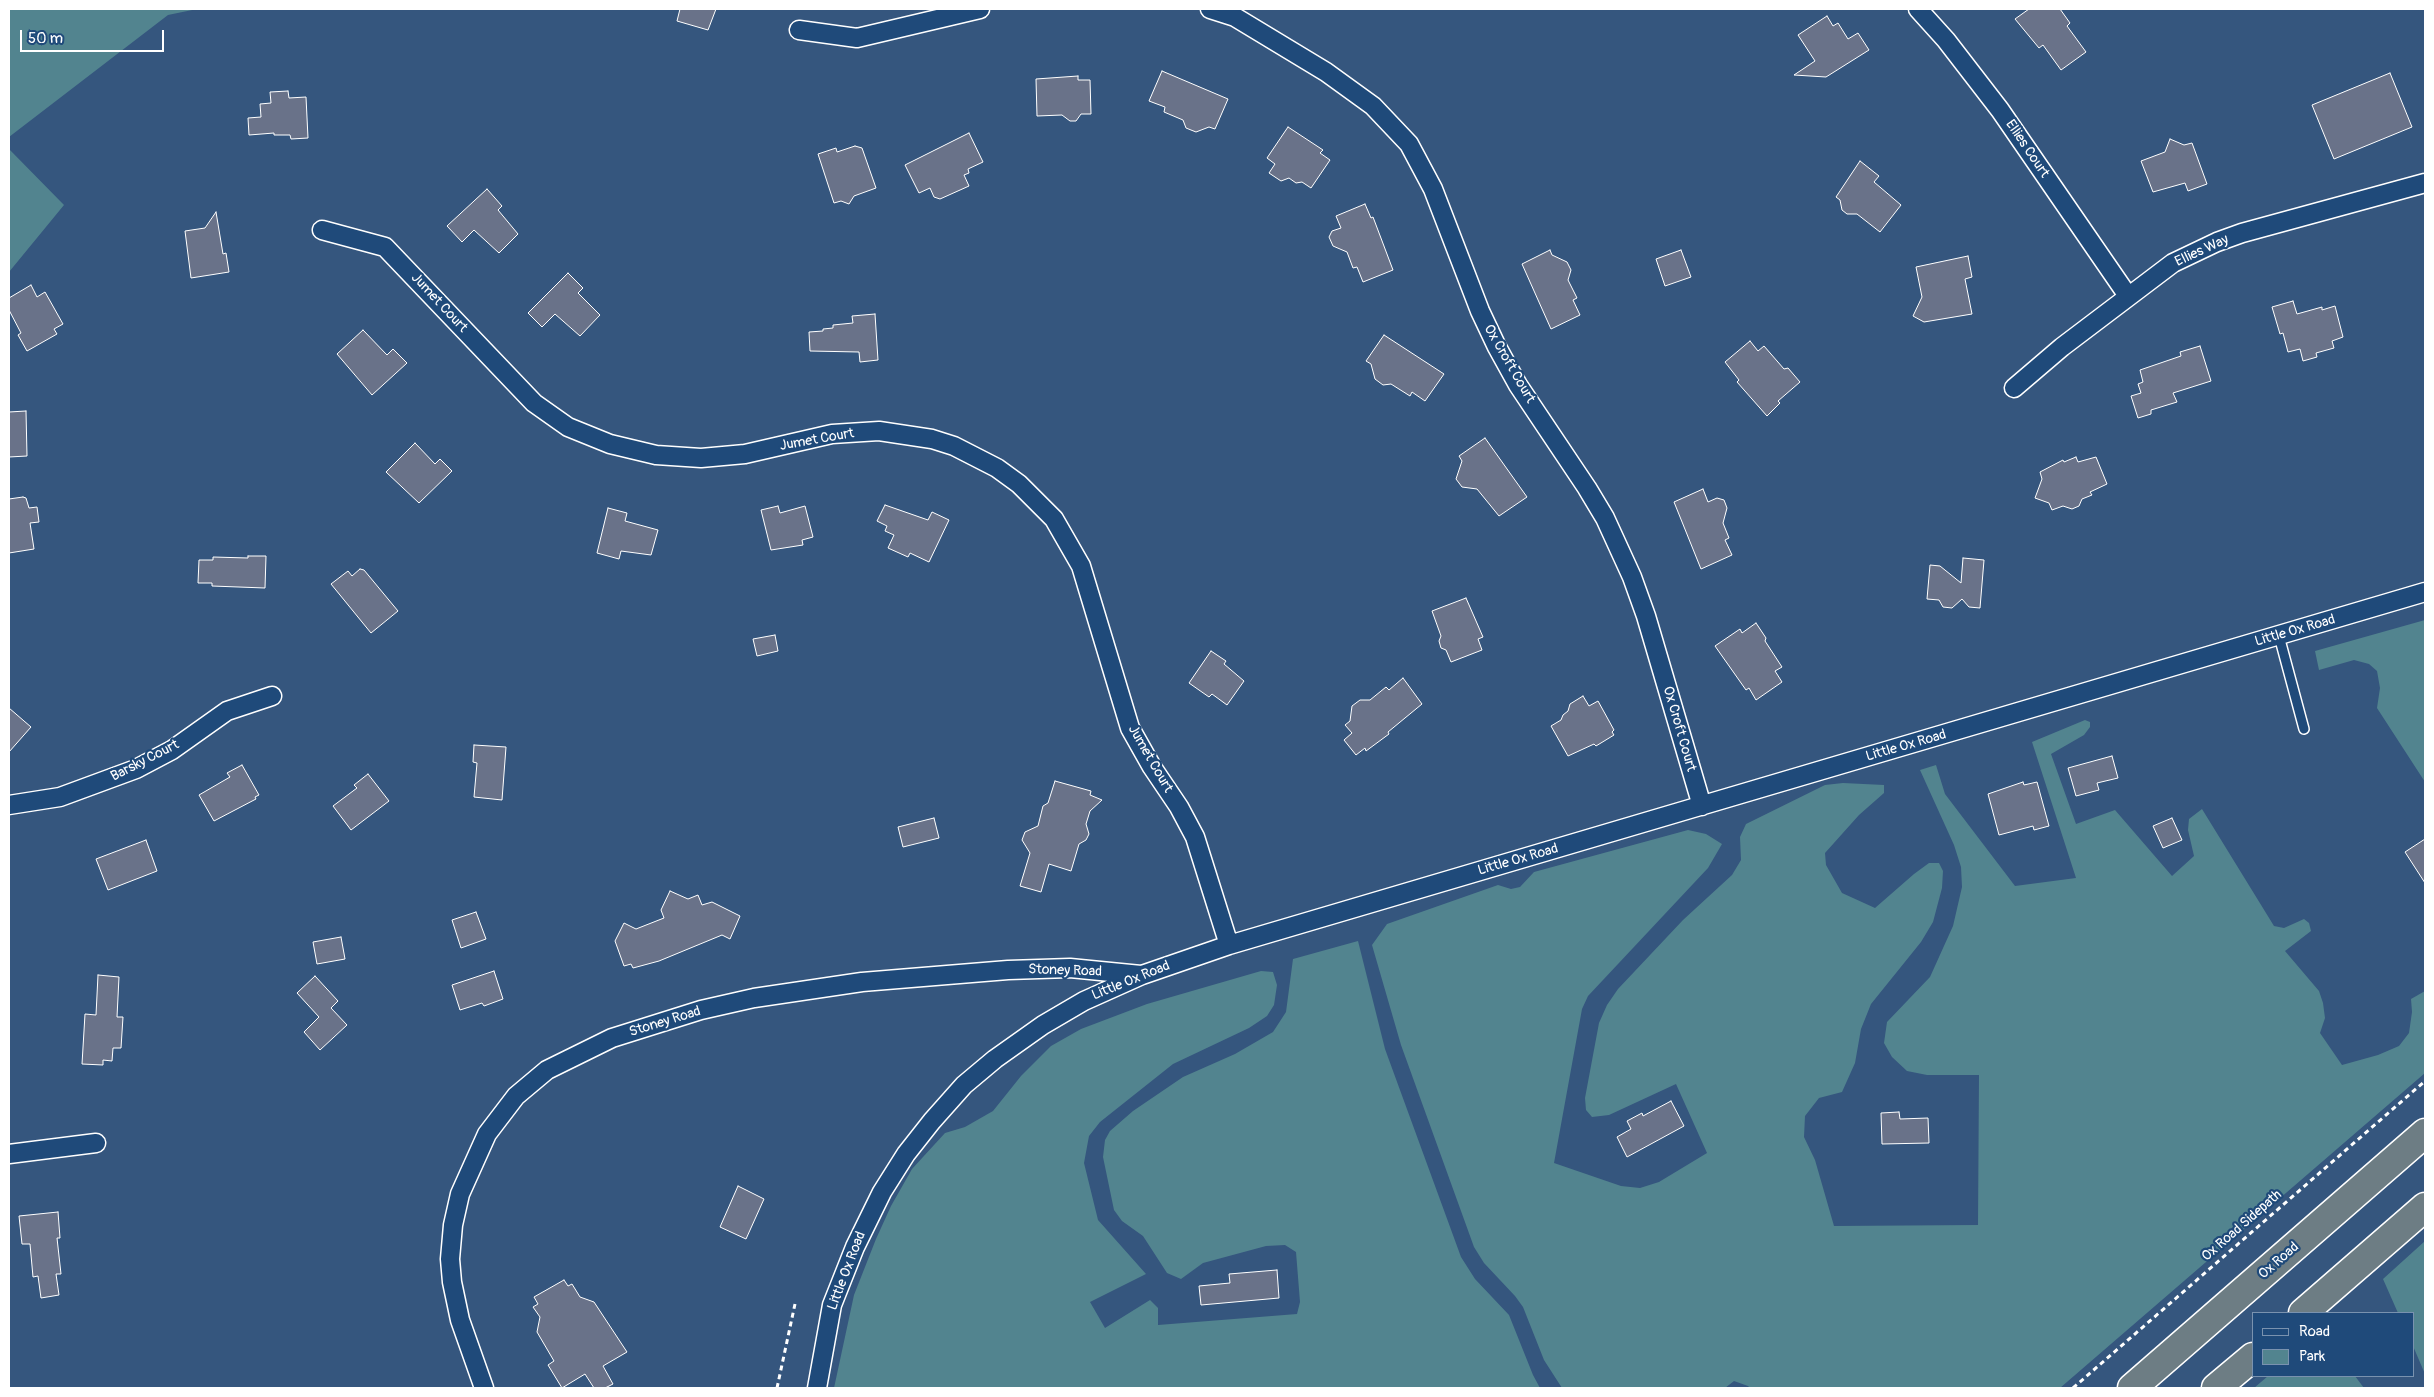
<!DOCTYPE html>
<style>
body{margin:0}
#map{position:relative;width:2434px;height:1397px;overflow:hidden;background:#35567e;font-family:Pangolin,sans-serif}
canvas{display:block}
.frame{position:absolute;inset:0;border:10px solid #fff;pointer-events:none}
.legend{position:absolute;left:2252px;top:1312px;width:162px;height:65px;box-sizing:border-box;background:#1f4a7a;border:1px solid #7992af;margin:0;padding:6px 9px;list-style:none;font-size:15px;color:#fff}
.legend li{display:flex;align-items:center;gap:10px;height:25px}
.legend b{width:25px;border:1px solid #7992af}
.scale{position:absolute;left:20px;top:30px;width:144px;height:22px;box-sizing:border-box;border:2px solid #fff;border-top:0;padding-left:6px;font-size:15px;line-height:18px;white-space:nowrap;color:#fff;-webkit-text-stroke:4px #1f4a7a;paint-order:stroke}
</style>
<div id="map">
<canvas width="2434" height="1397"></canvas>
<div class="frame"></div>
<ul class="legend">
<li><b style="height:6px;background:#1f4a7a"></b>Road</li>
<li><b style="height:14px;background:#52848f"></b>Park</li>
</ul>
<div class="scale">50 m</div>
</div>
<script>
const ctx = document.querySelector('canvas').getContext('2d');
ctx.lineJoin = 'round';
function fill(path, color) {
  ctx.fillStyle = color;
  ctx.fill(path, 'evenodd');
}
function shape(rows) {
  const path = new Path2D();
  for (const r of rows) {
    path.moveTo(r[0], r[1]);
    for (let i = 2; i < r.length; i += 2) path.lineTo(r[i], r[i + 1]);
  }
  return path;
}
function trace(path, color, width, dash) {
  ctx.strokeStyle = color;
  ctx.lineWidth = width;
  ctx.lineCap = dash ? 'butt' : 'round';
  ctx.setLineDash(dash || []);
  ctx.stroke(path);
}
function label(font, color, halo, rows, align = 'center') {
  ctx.font = font + ' Pangolin,sans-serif';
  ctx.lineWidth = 4.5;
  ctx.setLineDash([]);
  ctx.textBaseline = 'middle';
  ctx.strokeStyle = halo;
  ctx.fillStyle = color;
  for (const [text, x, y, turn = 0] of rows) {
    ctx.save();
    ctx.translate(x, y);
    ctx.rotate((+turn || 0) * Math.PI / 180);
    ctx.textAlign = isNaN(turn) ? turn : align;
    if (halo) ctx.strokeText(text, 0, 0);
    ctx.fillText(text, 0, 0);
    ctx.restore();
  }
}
fill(shape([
 [9,9,197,9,168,15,9,137],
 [9,149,64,205,9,272],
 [2425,620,2425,782,2377,708,2380,688,2377,671,2369,664,2354,660,2319,670,2315,651],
 [2085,720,2090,722,2090,727,2084,735,2051,754,2076,824,2115,810,2172,876,2194,856,2188,830,2189,819,2202,809,2274,926,2284,928,2304,919,2309,923,2311,931,2285,951,2319,991,2323,1003,2325,1018,2320,1033,2342,1065,2378,1055,2399,1046,2409,1033,2412,1012,2411,999,2425,991,2425,1073,2060,1388,1750,1388,1748,1386,1734,1381,1725,1388,1562,1388,1544,1360,1523,1307,1515,1296,1484,1263,1474,1247,1401,1045,1372,945,1387,924,1498,885,1511,889,1520,887,1534,872,1688,830,1706,834,1722,844,1708,868,1588,996,1582,1009,1554,1163,1621,1186,1640,1188,1659,1182,1707,1153,1676,1084,1609,1115,1592,1117,1586,1110,1585,1098,1599,1023,1607,1005,1618,989,1683,920,1732,875,1741,860,1740,837,1746,824,1825,785,1843,783,1884,785,1884,793,1859,815,1825,853,1826,865,1842,893,1875,908,1914,874,1929,863,1939,863,1943,871,1942,888,1933,922,1921,942,1871,1004,1861,1029,1855,1063,1842,1092,1819,1098,1805,1116,1804,1137,1815,1160,1834,1226,1978,1225,1979,1075,1927,1075,1907,1071,1892,1057,1884,1043,1887,1022,1930,977,1953,926,1962,887,1961,867,1954,845,1920,770,1936,765,1945,794,2015,886,2076,878,2032,742],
 [1358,941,1385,1049,1461,1257,1475,1279,1509,1315,1533,1375,1540,1388,834,1388,854,1295,876,1239,891,1206,912,1169,945,1133,965,1127,993,1111,1021,1076,1051,1046,1081,1029,1147,1004,1261,971,1273,972,1277,985,1274,1005,1267,1016,1249,1028,1173,1064,1100,1122,1089,1136,1084,1163,1098,1220,1146,1274,1090,1302,1105,1328,1150,1300,1158,1308,1158,1325,1297,1314,1300,1302,1296,1252,1285,1245,1266,1246,1203,1263,1181,1279,1167,1273,1143,1236,1122,1221,1114,1210,1103,1157,1105,1140,1110,1131,1133,1111,1183,1077,1235,1054,1273,1032,1286,1012,1293,959],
 [2425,1241,2425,1374,2413,1346,2413,1313,2398,1313,2383,1279],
 [2268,1376,2355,1376,2364,1388,2254,1388]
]), '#52848f');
const building = shape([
 [680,9,716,9,708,30,677,21,680,9],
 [2029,9,2060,9,2070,23,2067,26,2086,52,2061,70,2043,45,2039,48,2015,19,2029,9],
 [1827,16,1833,26,1838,23,1848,39,1858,33,1869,50,1826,77,1794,75,1815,61,1798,35,1827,16],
 [1162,71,1228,99,1215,129,1209,127,1196,132,1186,128,1183,120,1164,112,1165,107,1149,101,1162,71],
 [2390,73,2412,127,2334,159,2312,105,2390,73],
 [1078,76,1078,80,1090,80,1091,114,1081,114,1076,121,1070,121,1062,115,1037,116,1036,79,1078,76],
 [288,91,289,98,306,97,308,138,291,139,290,135,274,135,274,133,249,135,248,118,261,117,260,104,271,103,270,92,288,91],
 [1288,127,1323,150,1320,153,1330,160,1311,188,1302,182,1296,183,1289,178,1281,181,1269,173,1275,164,1267,158,1288,127],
 [969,133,983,162,968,169,969,173,964,175,969,186,940,199,934,197,930,188,919,193,905,165,969,133],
 [2170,139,2184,145,2192,143,2207,184,2188,191,2185,183,2153,192,2141,161,2165,152,2170,139],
 [855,146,862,148,876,188,854,196,849,204,841,201,834,203,818,154,836,148,837,152,855,146],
 [1860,161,1879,176,1874,182,1901,205,1880,232,1857,214,1847,214,1842,210,1840,200,1836,197,1860,161],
 [487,189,502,206,498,210,518,234,499,253,474,230,462,242,447,226,487,189],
 [1365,204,1371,218,1373,217,1393,270,1363,282,1357,267,1353,268,1347,252,1333,246,1329,237,1332,231,1341,228,1336,216,1365,204],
 [216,212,223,254,226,253,229,272,191,278,185,231,205,228,216,212],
 [1550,250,1552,255,1567,262,1571,270,1568,280,1577,298,1573,300,1580,315,1551,329,1522,264,1550,250],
 [1681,250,1691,277,1665,286,1656,259,1681,250],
 [1968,256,1972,277,1965,279,1972,314,1924,322,1913,316,1922,297,1916,267,1968,256],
 [568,273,583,288,578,293,600,315,580,336,555,314,542,327,528,313,568,273],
 [31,285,37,297,45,292,63,324,54,329,57,334,27,351,18,335,21,333,9,310,9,298,31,285],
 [2293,301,2297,314,2322,307,2322,310,2335,306,2343,337,2332,341,2334,348,2316,353,2317,357,2303,361,2300,349,2288,352,2283,333,2280,334,2272,307,2293,301],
 [875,314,878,360,860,362,859,352,810,351,809,332,823,331,823,329,833,328,833,325,853,323,852,316,875,314],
 [363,330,387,355,393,349,407,363,372,395,337,354,363,330],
 [1384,335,1444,374,1425,401,1412,392,1410,396,1391,384,1383,385,1375,379,1371,364,1366,361,1384,335],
 [1750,341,1758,351,1764,346,1784,369,1788,368,1800,382,1778,401,1780,403,1767,416,1737,382,1739,380,1725,362,1750,341],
 [2200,346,2211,381,2173,393,2177,402,2151,410,2151,414,2138,418,2131,396,2141,393,2138,384,2143,382,2140,370,2181,356,2180,352,2200,346],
 [26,411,27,456,9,457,9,412,26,411],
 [1485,438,1527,497,1499,516,1477,489,1462,487,1456,479,1462,461,1459,456,1485,438],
 [415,443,435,464,440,459,452,471,419,503,386,472,415,443],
 [2076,457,2078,462,2096,457,2107,484,2090,492,2092,495,2082,499,2079,506,2072,509,2063,506,2052,510,2049,503,2035,498,2042,479,2040,472,2063,460,2064,462,2076,457],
 [1703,489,1708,502,1717,498,1724,500,1727,508,1723,523,1729,538,1725,540,1732,555,1701,569,1674,502,1703,489],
 [23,497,26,498,29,508,37,507,39,522,30,523,34,549,9,553,9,499,23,497],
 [885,505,928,520,932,512,949,520,929,562,910,553,908,557,888,548,894,535,885,531,887,526,877,521,885,505],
 [778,506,780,513,805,506,813,537,802,540,803,545,771,550,761,510,778,506],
 [608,508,627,513,625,521,658,530,651,555,621,551,619,559,597,553,608,508],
 [248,556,266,556,265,588,212,586,212,583,198,583,199,560,213,560,213,557,248,558,248,556],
 [1963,558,1984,560,1980,608,1969,607,1962,599,1952,608,1943,607,1939,600,1927,599,1930,565,1940,566,1961,583,1963,558],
 [360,569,364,570,398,611,371,633,331,584,348,571,352,576,360,569],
 [1466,598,1483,637,1478,639,1482,650,1451,662,1446,650,1441,648,1439,641,1441,636,1432,611,1466,598],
 [1756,623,1766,638,1765,641,1782,667,1775,671,1782,682,1756,700,1749,688,1746,690,1715,646,1740,629,1742,633,1756,623],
 [775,635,778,651,757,656,753,639,775,635],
 [1211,651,1226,661,1224,664,1244,681,1227,705,1212,694,1209,697,1189,683,1211,651],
 [1403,678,1422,704,1388,732,1389,734,1366,751,1365,748,1356,755,1344,740,1352,733,1345,725,1350,721,1352,706,1360,700,1370,700,1386,687,1389,690,1403,678],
 [1583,696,1589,706,1598,701,1614,730,1612,732,1614,735,1596,746,1594,744,1568,756,1551,726,1561,720,1563,715,1568,711,1570,704,1583,696],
 [9,708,31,727,9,752,9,708],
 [474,745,506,747,502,800,474,797,477,763,473,762,474,745],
 [2112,756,2118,778,2097,783,2099,790,2076,796,2068,768,2112,756],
 [242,765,259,795,255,797,256,799,214,821,199,795,230,777,227,773,242,765],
 [368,774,389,801,351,830,333,806,357,788,354,785,368,774],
 [1055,781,1091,791,1090,795,1102,800,1090,811,1086,824,1089,834,1086,840,1079,844,1071,871,1049,864,1041,892,1020,886,1030,853,1022,840,1025,832,1038,826,1043,806,1048,803,1055,781],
 [2023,782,2024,785,2037,782,2049,826,2034,830,2033,826,1999,835,1988,794,2023,782],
 [934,818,939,838,903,847,898,827,934,818],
 [2172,818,2182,840,2163,848,2153,826,2172,818],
 [2425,839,2425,883,2405,852,2425,839],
 [146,840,157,871,108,890,96,859,146,840],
 [670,891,688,899,698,895,702,905,712,902,740,916,730,939,722,935,659,961,633,968,631,964,624,966,615,941,624,923,636,929,664,918,661,910,670,891],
 [476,912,486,939,461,948,452,920,476,912],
 [341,937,345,959,317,964,313,942,341,937],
 [494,971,503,999,484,1006,482,1003,460,1010,452,985,494,971],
 [98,975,119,977,117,1017,123,1017,121,1048,113,1048,112,1061,103,1060,103,1065,82,1064,85,1014,96,1015,98,975],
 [315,976,338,1001,331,1008,347,1025,320,1050,304,1032,319,1017,297,993,315,976],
 [1671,1101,1684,1126,1627,1157,1617,1137,1631,1129,1627,1121,1642,1113,1643,1116,1671,1101],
 [1899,1112,1900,1119,1928,1118,1929,1143,1882,1144,1881,1113,1899,1112],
 [738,1186,764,1199,746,1239,720,1227,738,1186],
 [58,1212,60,1238,57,1238,61,1274,56,1274,59,1295,41,1298,38,1276,33,1277,30,1244,22,1244,19,1216,58,1212],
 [1277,1270,1279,1298,1201,1305,1199,1286,1230,1283,1229,1274,1277,1270],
 [564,1280,568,1286,572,1284,580,1297,594,1302,627,1352,603,1366,613,1384,605,1388,594,1388,585,1374,562,1388,548,1365,554,1361,537,1332,540,1317,533,1307,538,1304,534,1297,564,1280]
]);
fill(building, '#697289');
trace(building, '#fff', 1);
const lane = shape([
 [2279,636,2304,729]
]);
const street = shape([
 [1210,9,1235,17,1326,72,1373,106,1409,144,1433,189,1480,311,1497,347,1518,385,1587,488,1605,518,1632,577,1646,616,1702,806],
 [1918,9,1946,40,2000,110,2128,296],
 [799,30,857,38,980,9],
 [322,230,385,247,534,403,568,427,610,444,656,455,701,458,745,454,832,434,879,431,932,439,954,446,997,468,1019,484,1054,519,1081,566,1130,728,1152,767,1179,807,1195,837,1229,945],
 [2014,388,2062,347,2173,263,2217,242,2242,233,2425,183],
 [9,805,60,797,136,769,172,750,227,711,272,696],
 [9,1154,96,1143],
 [484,1388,460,1320,452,1282,450,1259,453,1225,460,1194,487,1134,516,1096,547,1070,612,1038,701,1010,754,998,862,982,1008,970,1070,968,1141,975],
 [817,1388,832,1305,855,1247,882,1192,906,1154,932,1121,964,1085,995,1059,1043,1025,1084,1001,1142,975,1229,945,2425,592]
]);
const highway = shape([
 [2303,1313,2425,1207],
 [2132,1388,2425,1133],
 [2216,1388,2253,1357]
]);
trace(lane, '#fff', 12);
trace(street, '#fff', 21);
trace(highway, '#fff', 31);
trace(shape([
 [777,1388,795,1304],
 [2073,1388,2425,1081]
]), '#fff', 3, [5, 4]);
trace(lane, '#1f4a7a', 9);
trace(street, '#1f4a7a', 18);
trace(highway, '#6d7d84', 28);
label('14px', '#fff', '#1f4a7a', [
 ["Ellies Court",2027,149,56],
 ["Ellies Way",2202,251,-25],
 ["Jumet Court",439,303,47],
 ["Ox Croft Court",1509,364,60],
 ["Jumet Court",817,440,-10],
 ["Little Ox Road",2295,631,-16],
 ["Ox Croft Court",1679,729,74],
 ["Little Ox Road",1906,746,-16],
 ["Jumet Court",1150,759,60],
 ["Barsky Court",145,761,-27],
 ["Little Ox Road",1518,860,-16],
 ["Stoney Road",1065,971,2],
 ["Little Ox Road",1131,981,-22],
 ["Stoney Road",665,1022,-17],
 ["Ox Road Sidepath",2242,1226,-41],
 ["Ox Road",2279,1261,-41],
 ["Little Ox Road",847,1271,-69]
]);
</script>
